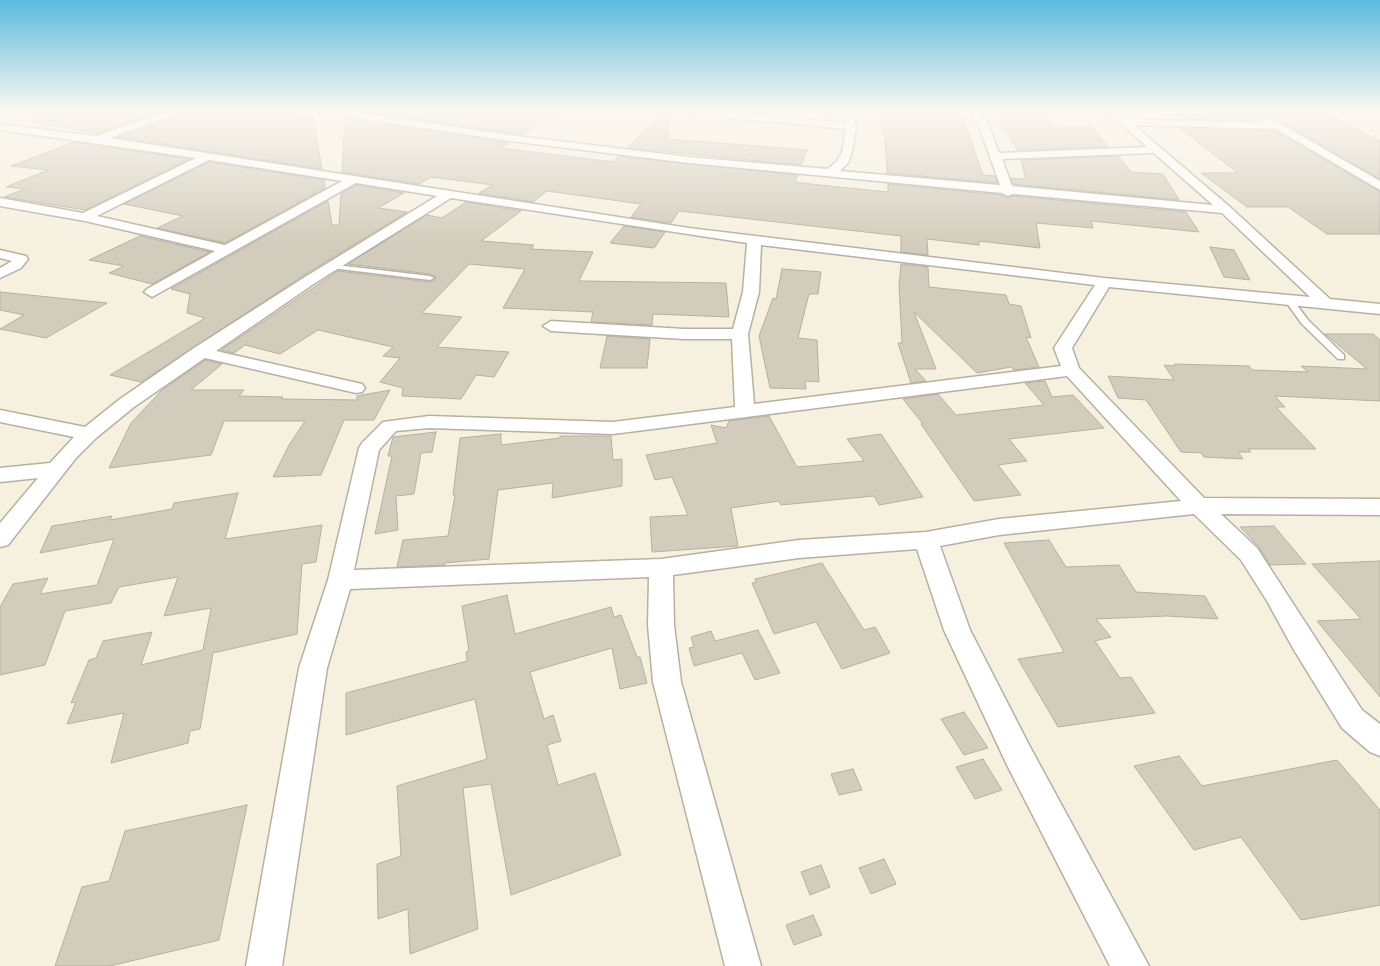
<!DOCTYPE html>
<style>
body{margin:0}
canvas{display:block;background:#f6f0df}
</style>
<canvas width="1380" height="966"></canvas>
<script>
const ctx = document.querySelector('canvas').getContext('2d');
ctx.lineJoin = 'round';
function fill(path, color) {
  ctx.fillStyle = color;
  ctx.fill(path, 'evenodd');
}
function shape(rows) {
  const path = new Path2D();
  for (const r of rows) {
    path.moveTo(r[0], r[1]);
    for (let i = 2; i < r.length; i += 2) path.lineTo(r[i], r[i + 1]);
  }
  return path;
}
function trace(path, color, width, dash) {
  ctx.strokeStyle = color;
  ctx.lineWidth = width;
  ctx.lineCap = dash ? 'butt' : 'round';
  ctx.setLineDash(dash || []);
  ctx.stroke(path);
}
const building = shape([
 [33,111,157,111,158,113,96,134,98,133,32,122,33,111],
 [197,111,269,111,313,117,322,169,117,137,197,111],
 [363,111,559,111,522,135,363,111],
 [663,111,670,111,668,139,807,150,801,165,628,148,663,111],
 [881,111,962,115,983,175,995,176,997,183,887,173,885,134,882,134,881,111],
 [994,111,1042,111,1055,126,1092,127,1109,147,1018,150,994,111],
 [1173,111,1322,111,1380,141,1380,179,1268,114,1257,117,1260,121,1184,119,1173,111],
 [345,118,509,143,500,148,613,162,619,156,798,175,795,182,819,185,888,192,888,184,1001,195,1007,198,1013,196,1186,212,1199,232,1091,221,1093,228,1036,223,1040,248,979,241,979,245,927,239,928,255,901,252,901,236,679,211,671,223,631,217,641,204,547,191,533,202,479,193,493,185,431,177,419,184,342,172,345,118],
 [1180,128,1275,131,1380,192,1380,234,1327,234,1288,207,1247,207,1201,173,1238,173,1180,128],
 [74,142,190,159,85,210,4,197,25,189,6,187,48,170,11,166,74,142],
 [1118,156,1131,172,1163,174,1179,200,1013,184,1011,178,1026,179,1021,160,1118,156],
 [209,162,324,180,325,188,225,243,157,228,183,216,124,204,209,162],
 [356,185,404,193,378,208,407,212,304,275,141,382,110,375,205,318,187,313,190,294,171,289,328,201,332,225,339,225,341,194,356,185],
 [466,202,521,211,481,241,534,245,531,249,593,252,579,281,726,283,729,317,653,314,652,325,591,322,593,312,503,308,525,269,469,264,422,313,462,317,437,347,509,352,494,377,476,375,461,399,402,396,403,388,380,382,400,358,383,356,393,347,318,330,280,354,245,345,234,353,221,350,338,271,430,282,435,280,436,277,430,274,348,264,427,215,442,218,466,202],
 [624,226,665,232,654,248,610,243,624,226],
 [140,236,210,252,152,284,109,273,124,266,89,260,140,236],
 [1210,247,1234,250,1250,280,1224,277,1210,247],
 [901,264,928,267,929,287,1006,295,1009,304,1021,306,1031,338,1026,337,1039,367,1014,370,1011,367,977,373,914,312,936,369,915,369,926,381,911,383,898,343,902,343,899,286,901,264],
 [782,269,821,272,818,294,809,294,798,338,817,340,819,382,805,381,806,389,770,388,759,336,773,298,776,299,782,269],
 [0,292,107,303,46,338,0,329,24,315,0,310,0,292],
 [1325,334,1373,334,1380,340,1380,401,1275,396,1285,407,1276,407,1316,449,1248,449,1251,452,1238,452,1243,459,1204,457,1201,453,1181,452,1146,400,1118,398,1108,376,1174,380,1164,365,1175,366,1174,364,1249,366,1252,370,1308,372,1301,366,1367,369,1325,334],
 [607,336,650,339,647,368,600,368,607,336],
 [205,360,222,364,191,390,244,390,239,396,283,397,281,399,357,400,357,396,390,390,374,420,344,420,321,475,273,477,289,445,305,421,224,421,211,455,109,468,131,423,161,391,205,360],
 [1045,381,1052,397,1073,395,1104,428,1009,439,1027,461,998,465,1021,495,974,501,921,424,923,424,903,399,938,394,956,415,1044,405,1025,383,1045,381],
 [769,416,797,467,864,461,847,439,881,434,923,497,879,505,874,496,781,505,779,501,731,508,738,546,652,552,650,517,688,515,672,477,655,480,646,455,717,443,711,425,726,428,729,421,769,416],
 [436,432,432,452,421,453,414,494,396,496,398,530,375,534,392,456,388,456,393,437,436,432],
 [501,434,501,445,560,438,560,436,611,436,613,460,622,459,622,486,552,498,553,483,498,490,489,559,445,563,445,565,397,567,403,540,448,536,455,495,453,495,460,438,501,434],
 [238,493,225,539,322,525,316,562,302,564,297,634,213,653,200,729,190,731,188,743,111,763,124,713,67,724,76,702,71,703,89,660,96,658,103,641,152,632,141,665,203,650,211,608,164,616,178,577,119,587,111,603,65,611,45,665,0,675,0,607,13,584,48,578,40,594,97,585,114,539,40,553,52,526,112,516,110,520,172,509,174,503,238,493],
 [1274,526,1306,564,1270,565,1259,547,1240,527,1274,526],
 [1049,540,1066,567,1119,565,1136,592,1205,596,1218,619,1167,616,1096,619,1111,637,1095,641,1120,678,1131,677,1155,713,1058,727,1018,659,1064,652,1004,543,1049,540],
 [1380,561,1380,697,1317,621,1361,619,1312,564,1380,561],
 [822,563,864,630,875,627,890,653,842,669,816,622,774,634,752,583,756,582,755,579,822,563],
 [507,595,515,634,611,607,614,617,621,615,637,657,640,657,647,683,620,689,612,648,530,672,544,719,553,715,561,741,547,745,558,785,595,773,621,855,511,895,491,784,463,788,478,929,410,954,408,909,378,919,377,864,401,856,397,786,487,759,475,699,346,735,346,693,467,661,466,652,469,651,462,606,507,595],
 [758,630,780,673,755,680,742,653,694,666,689,648,694,647,691,637,711,631,715,641,758,630],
 [964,712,988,748,964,755,941,719,964,712],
 [1179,756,1202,786,1337,760,1380,810,1380,905,1301,920,1241,837,1194,850,1134,766,1179,756],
 [983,759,1002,790,975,799,956,767,983,759],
 [853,769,862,790,839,795,831,774,853,769],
 [247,805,219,940,110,966,55,966,82,887,109,881,125,831,247,805],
 [884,859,896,884,871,894,859,868,884,859],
 [821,865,830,887,810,895,801,872,821,865],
 [813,915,822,935,794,945,786,925,813,915]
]);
fill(building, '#d2ccbc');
trace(building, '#b6b0a0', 1);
const service = shape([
 [328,264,430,276,434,278,430,280,331,268,327,266,328,264],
 [1287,300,1293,300,1308,320,1344,355,1344,359,1338,359,1302,324,1286,302,1287,300]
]);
const minor = shape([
 [168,111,183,111,110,138,689,228,1104,278,1310,297,1222,213,1013,194,1008,196,1002,193,689,163,510,141,330,114,325,111,350,111,510,135,689,157,828,169,837,161,842,152,846,129,693,114,688,111,723,111,845,123,842,111,852,111,856,127,852,152,848,163,840,171,1000,185,978,123,969,111,979,111,987,121,999,153,1147,147,1107,111,1118,111,1127,119,1265,123,1259,118,1267,116,1380,181,1380,190,1276,129,1134,125,1230,207,1330,299,1380,304,1380,314,1109,287,1072,348,1079,368,1204,498,1380,499,1380,515,1221,514,1257,548,1362,710,1380,724,1380,756,1370,752,1342,728,1294,650,1267,601,1241,560,1194,514,999,535,940,546,970,630,1029,745,1149,966,1110,966,1007,765,944,630,917,549,799,558,673,575,674,625,681,682,761,966,725,966,653,682,648,625,649,577,350,589,327,668,282,966,246,966,299,668,328,580,359,448,362,443,383,422,429,416,613,422,735,407,732,339,684,339,551,331,543,326,551,321,684,329,733,329,743,292,747,243,451,198,315,283,216,351,362,384,365,388,362,392,356,393,205,358,134,407,96,438,76,458,8,545,0,547,0,523,38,478,0,482,0,468,50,463,74,437,0,422,0,410,85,427,120,399,194,348,305,277,437,196,356,183,152,297,144,292,147,289,215,251,85,221,0,206,0,198,83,213,196,158,0,130,0,124,96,136,168,111],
 [1154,153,1213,205,1012,186,1002,159,1154,153],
 [209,160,342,181,225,245,97,216,209,160],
 [761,245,1095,285,1054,348,1061,366,754,404,748,334,759,292,761,245],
 [1067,376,1181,501,999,519,926,532,799,540,661,559,354,570,379,450,396,431,429,428,613,434,1067,376],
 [0,250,26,256,28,259,21,268,0,278,0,268,12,261,0,258,0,250]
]);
trace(service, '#b7b1a2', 3);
trace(minor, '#b7b1a2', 3);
fill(service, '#fff');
fill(minor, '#fff');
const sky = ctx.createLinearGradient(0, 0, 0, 246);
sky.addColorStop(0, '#5abbde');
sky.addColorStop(0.45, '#fbf8f1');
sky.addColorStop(1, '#fbf8f100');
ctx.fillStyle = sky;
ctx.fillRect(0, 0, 1380, 246);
</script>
